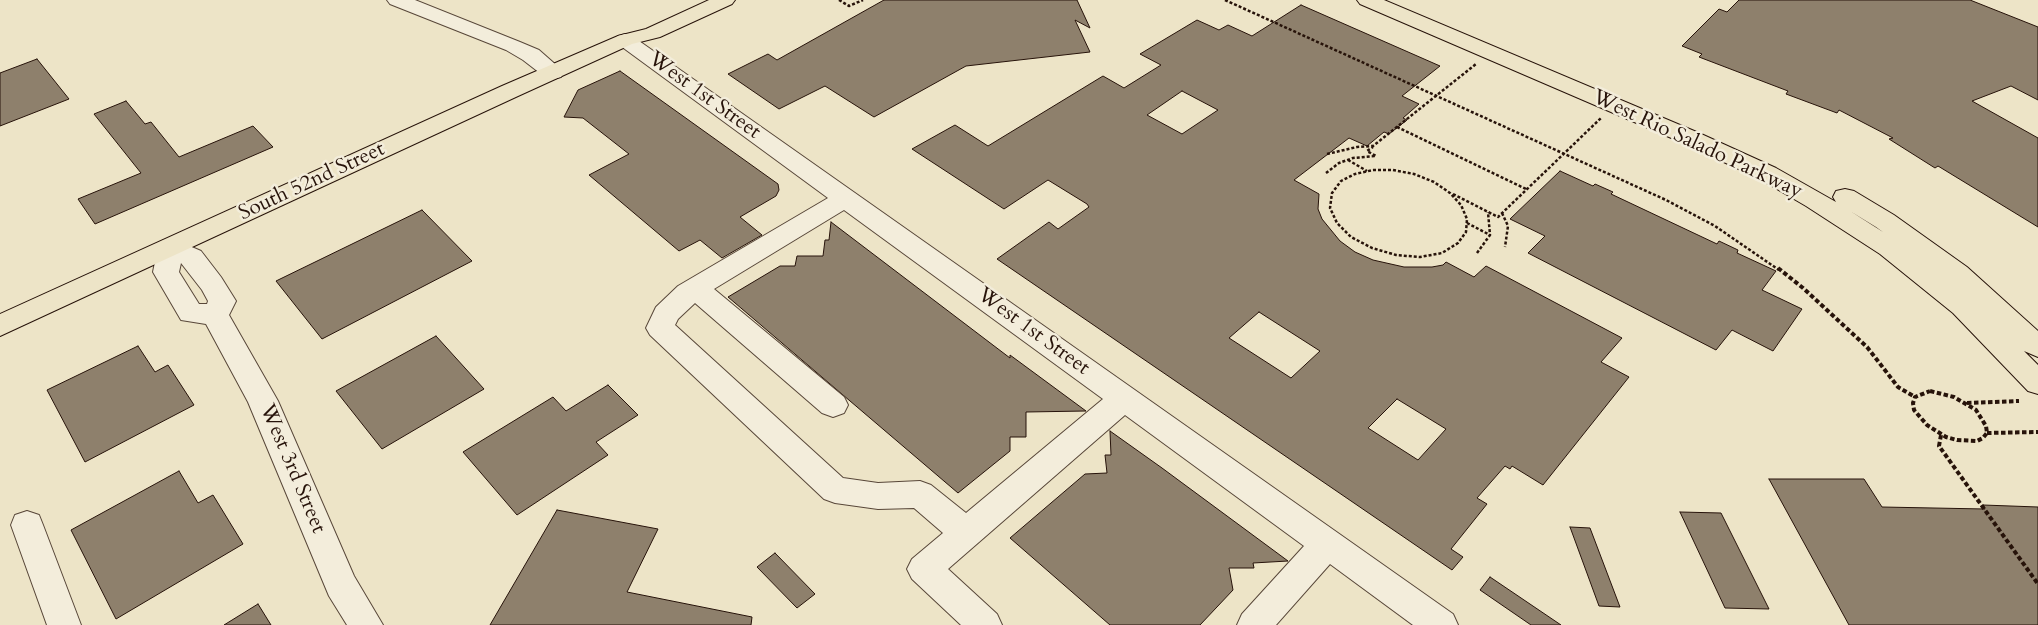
<!DOCTYPE html>
<style>
body{margin:0}
canvas{display:block;background:#ede4c7}
</style>
<canvas width="2038" height="625"></canvas>
<script>
const ctx = document.querySelector('canvas').getContext('2d');
ctx.lineJoin = 'round';
function fill(path, color) {
  ctx.fillStyle = color;
  ctx.fill(path, 'evenodd');
}
function shape(rows) {
  const path = new Path2D();
  for (const r of rows) {
    path.moveTo(r[0], r[1]);
    for (let i = 2; i < r.length; i += 2) path.lineTo(r[i], r[i + 1]);
  }
  return path;
}
function trace(path, color, width, dash) {
  ctx.strokeStyle = color;
  ctx.lineWidth = width;
  ctx.lineCap = dash ? 'butt' : 'round';
  ctx.setLineDash(dash || []);
  ctx.stroke(path);
}
function label(font, color, halo, rows, align = 'center') {
  ctx.font = font + ' Cardo,serif';
  ctx.lineWidth = 5;
  ctx.setLineDash([]);
  ctx.textBaseline = 'middle';
  ctx.strokeStyle = halo;
  ctx.fillStyle = color;
  for (const [text, x, y, turn = 0] of rows) {
    ctx.save();
    ctx.translate(x, y);
    ctx.rotate((+turn || 0) * Math.PI / 180);
    ctx.textAlign = isNaN(turn) ? turn : align;
    if (halo) ctx.strokeText(text, 0, 0);
    ctx.fillText(text, 0, 0);
    ctx.restore();
  }
}
const building = shape([
 [884,0,1077,0,1090,28,1075,20,1090,52,966,66,874,117,825,86,779,109,728,74,768,54,777,60,884,0],
 [1739,0,1970,0,2038,27,2038,100,2011,86,1972,101,2038,138,2038,227,1938,166,1935,168,1889,139,1893,138,1839,110,1837,113,1786,94,1788,91,1699,57,1702,54,1682,46,1719,9,1727,12,1739,0],
 [1301,5,1440,66,1402,96,1419,104,1403,118,1407,120,1389,134,1384,132,1367,146,1349,138,1294,180,1319,194,1318,209,1322,219,1340,241,1355,252,1373,260,1404,267,1432,267,1443,265,1446,262,1474,277,1486,266,1622,338,1601,362,1629,377,1543,485,1512,466,1510,469,1505,466,1477,498,1487,504,1451,549,1463,557,1452,570,997,259,1049,222,1058,229,1089,207,1087,204,1048,180,1004,209,912,149,955,125,988,146,1103,76,1124,88,1161,65,1140,54,1197,20,1219,30,1228,25,1252,36,1301,5],
 [1182,91,1218,110,1182,134,1147,115,1182,91],
 [1259,312,1320,351,1291,378,1229,338,1259,312],
 [1397,399,1446,429,1418,460,1368,428,1397,399],
 [37,59,69,99,0,126,0,73,37,59],
 [620,71,778,184,779,190,776,196,740,217,762,235,722,258,700,240,679,251,589,175,629,154,583,118,564,117,578,90,620,71],
 [126,101,145,124,151,122,179,157,253,126,273,147,95,224,78,199,141,173,94,114,126,101],
 [1560,171,1593,186,1595,184,1613,192,1611,194,1717,244,1719,241,1738,250,1737,253,1776,271,1762,290,1802,309,1773,351,1732,330,1716,350,1528,253,1545,236,1510,219,1560,171],
 [422,210,472,261,322,339,276,281,422,210],
 [831,222,1010,358,1010,355,1086,411,1026,412,1026,437,1010,437,1010,451,958,493,728,297,780,266,795,266,797,256,823,256,825,240,829,240,831,222],
 [436,336,484,389,382,449,336,391,436,336],
 [138,346,155,372,168,365,194,405,85,462,47,390,138,346],
 [608,385,638,415,596,442,608,455,517,515,463,452,553,397,566,411,608,385],
 [1110,431,1162,468,1288,561,1253,563,1254,568,1229,568,1233,590,1200,625,1110,625,1010,538,1085,474,1107,473,1105,455,1111,455,1110,431],
 [179,471,198,503,213,495,243,544,116,619,71,530,179,471],
 [1769,479,1864,479,1882,507,1985,509,1983,505,2038,507,2038,625,1849,625,1769,479],
 [557,510,658,529,627,592,752,617,751,625,490,625,557,510],
 [1680,512,1721,513,1769,609,1725,608,1680,512],
 [1570,527,1590,528,1620,607,1599,606,1570,527],
 [775,553,815,594,797,608,757,567,775,553],
 [1490,577,1561,625,1531,625,1480,590,1490,577],
 [258,604,271,625,224,625,258,604]
]);
fill(building, '#8e806c');
trace(building, '#27130a', 1);
const minor = shape([
 [387,0,415,0,520,42,539,50,564,72,561,77,553,79,545,77,523,60,506,50,390,4,387,0],
 [625,34,632,36,1453,614,1458,625,1413,625,1330,564,1276,625,1237,625,1242,614,1304,546,1125,415,948,569,997,614,1002,625,961,625,912,579,907,569,912,559,943,533,914,508,878,509,835,503,824,499,650,335,646,328,656,307,678,286,828,198,618,44,615,40,618,36,625,34],
 [844,210,1103,399,966,513,931,485,920,481,878,483,843,478,675,325,678,319,695,303,822,413,833,417,844,413,848,405,844,397,714,289,844,210],
 [171,238,201,251,221,277,236,301,229,315,278,401,354,576,383,625,347,625,329,596,248,402,206,324,181,320,153,272,158,247,162,241,171,238],
 [181,263,202,290,208,301,207,304,199,304,179,272,181,263],
 [27,511,39,515,43,525,81,625,47,625,11,525,15,515,27,511]
]);
const major = shape([
 [709,0,735,0,732,4,660,37,632,44,518,96,0,336,0,314,502,86,618,36,646,29,709,0],
 [1357,0,1384,0,1699,133,1776,168,1836,202,1833,197,1836,191,1845,189,1854,191,1894,215,1967,267,2038,331,2038,357,2024,351,2038,365,2038,394,2028,391,1953,313,1880,254,1806,206,1758,178,1683,143,1360,4,1357,0],
 [1850,211,1876,227,1883,232,1850,211]
]);
trace(minor, '#584739', 2);
trace(major, '#27130a', 2);
trace(shape([
 [839,0,849,6,863,0],
 [1225,0,1666,200,1715,226,1779,270],
 [1397,127,1526,189],
 [1327,154,1357,147,1373,146,1476,64],
 [1348,160,1367,171],
 [1373,170,1393,170,1414,174,1434,182,1450,193,1461,205,1467,219,1466,232,1458,243,1442,253,1420,257,1396,255,1372,248,1351,237,1337,223,1330,208,1332,193,1341,181,1355,174,1373,170],
 [1326,173,1339,163,1353,158,1376,156,1367,151,1373,147],
 [1453,194,1498,217,1601,118],
 [1502,213,1508,226,1505,247],
 [1467,223,1490,235],
 [1477,253,1490,235,1488,212]
]), '#27130a', 2.5, [3, 2]);
trace(shape([
 [1778,268,1803,288,1867,347,1898,387,1915,397],
 [1930,391,1954,397,1976,410,1986,426,1987,433,1983,438,1977,441,1957,440,1946,437,1927,425,1914,410,1913,403,1915,397,1930,391],
 [1967,403,2019,401],
 [1987,433,2038,432],
 [1941,435,1939,446,2038,584]
]), '#27130a', 4, [4.5, 2.5]);
fill(minor, '#f3eddb');
fill(major, '#ede4c7');
label('21px', '#27130a', '#f3eddb', [
 ["West 1st Street",704,96,36],
 ["West Rio Salado Parkway",1697,145,25],
 ["South 52nd Street",312,182,-25],
 ["West 1st Street",1033,332,36],
 ["West 3rd Street",292,469,67]
]);
</script>
